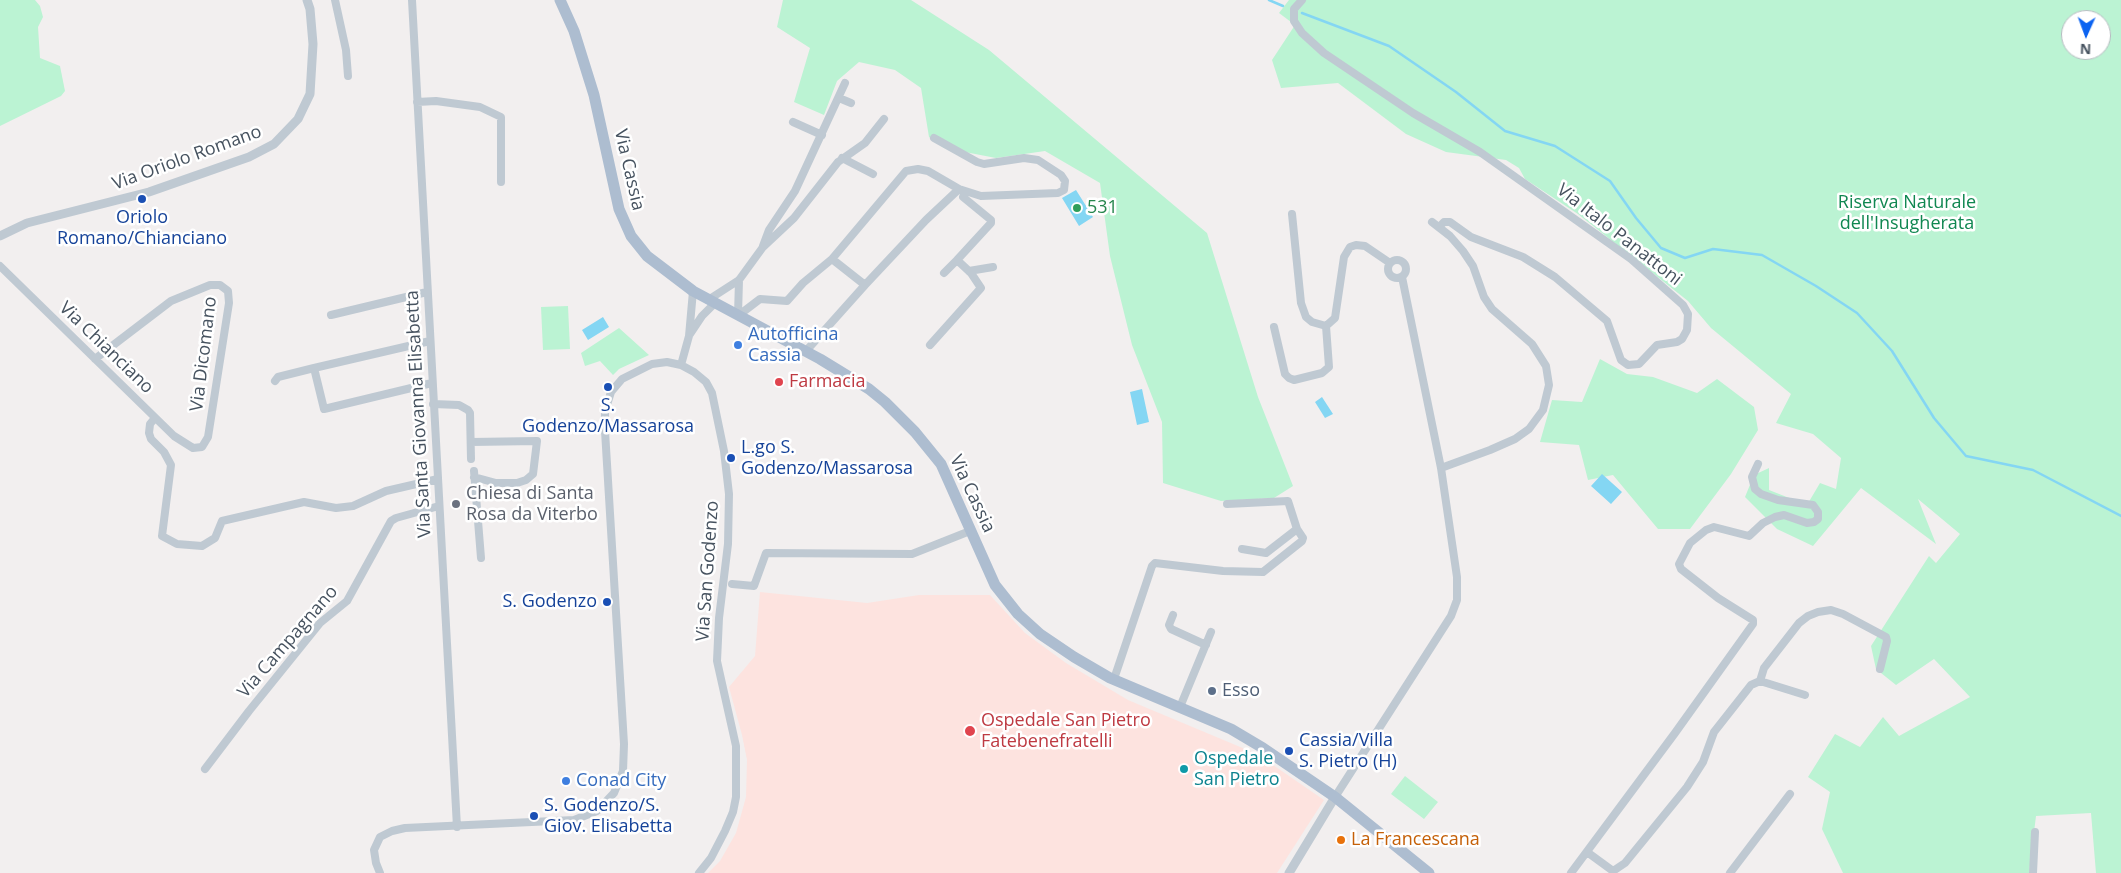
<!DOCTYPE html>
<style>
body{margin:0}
#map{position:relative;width:2121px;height:873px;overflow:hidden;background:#f2efef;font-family:"Open Sans",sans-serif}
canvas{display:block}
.north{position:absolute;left:2061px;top:10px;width:50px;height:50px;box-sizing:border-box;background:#fff;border:1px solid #b5babf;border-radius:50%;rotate:182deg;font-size:14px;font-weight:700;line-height:20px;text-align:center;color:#46525f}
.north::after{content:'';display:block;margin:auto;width:18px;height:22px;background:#0b63f1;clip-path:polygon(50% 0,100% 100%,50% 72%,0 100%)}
</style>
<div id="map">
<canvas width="2121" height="873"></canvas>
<div class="north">N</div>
</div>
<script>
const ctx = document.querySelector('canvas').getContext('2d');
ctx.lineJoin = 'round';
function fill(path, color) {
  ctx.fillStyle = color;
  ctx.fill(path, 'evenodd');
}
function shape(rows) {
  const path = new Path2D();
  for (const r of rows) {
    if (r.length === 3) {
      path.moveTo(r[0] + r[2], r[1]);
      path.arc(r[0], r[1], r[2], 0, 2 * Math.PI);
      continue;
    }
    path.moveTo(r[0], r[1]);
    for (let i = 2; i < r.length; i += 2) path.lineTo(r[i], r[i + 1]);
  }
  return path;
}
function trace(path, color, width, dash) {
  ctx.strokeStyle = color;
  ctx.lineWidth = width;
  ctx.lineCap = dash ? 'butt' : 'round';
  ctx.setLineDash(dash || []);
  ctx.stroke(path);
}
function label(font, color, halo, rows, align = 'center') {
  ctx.font = font + ' "Open Sans",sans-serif';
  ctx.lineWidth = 5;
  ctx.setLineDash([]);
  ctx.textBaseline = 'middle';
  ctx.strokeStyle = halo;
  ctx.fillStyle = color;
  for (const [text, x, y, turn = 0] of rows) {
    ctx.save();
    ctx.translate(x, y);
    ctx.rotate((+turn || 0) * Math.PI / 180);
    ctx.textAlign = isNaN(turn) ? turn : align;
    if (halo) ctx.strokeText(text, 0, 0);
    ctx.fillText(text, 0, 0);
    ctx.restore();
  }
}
fill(shape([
 [760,592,867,603,919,595,990,595,1025,633,1066,663,1128,700,1257,754,1324,800,1277,873,708,873,720,861,736,833,746,797,747,760,742,735,729,687,755,656]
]), '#fde3df');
fill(shape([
 [0,0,35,0,40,6,43,17,38,27,40,58,60,66,65,91,61,96,0,126],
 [783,0,911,0,989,50,1207,233,1258,397,1293,486,1274,498,1221,501,1163,483,1162,422,1132,345,1110,256,1100,183,1045,151,996,158,944,148,929,137,921,88,895,70,859,62,837,81,824,115,794,102,810,48,777,27],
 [1289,0,2121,0,2121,873,2096,873,2091,813,2036,816,2029,873,1843,873,1822,829,1830,792,1808,777,1835,734,1860,747,1883,717,1899,736,1970,697,1934,659,1896,685,1876,669,1871,646,1929,556,1936,563,1960,534,1918,499,1936,544,1861,488,1813,546,1777,529,1745,497,1754,475,1769,468,1769,490,1807,505,1820,483,1836,489,1841,458,1813,434,1776,423,1791,394,1711,328,1688,301,1578,214,1525,179,1519,168,1506,160,1446,152,1406,134,1338,83,1281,88,1272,60,1295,25,1279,13],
 [2071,20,2101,20,2101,50,2071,50],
 [568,306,570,349,543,350,541,307],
 [619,328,649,355,619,369,613,375,600,361,585,366,581,353],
 [1600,359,1627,374,1653,377,1697,393,1717,379,1754,407,1758,430,1731,474,1690,529,1658,529,1613,475,1588,480,1579,445,1540,442,1552,400,1582,402],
 [1405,776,1438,802,1424,819,1391,794]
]), '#bbf3d3');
fill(shape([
 [1076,190,1093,217,1079,226,1062,198],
 [603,317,609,327,588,340,582,330],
 [1142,389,1149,422,1137,425,1130,392],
 [1322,397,1333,414,1325,418,1315,402],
 [1602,474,1622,492,1611,504,1591,486]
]), '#84d6f3');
trace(shape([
 [1269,0,1283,6],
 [1302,13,1389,46,1456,92,1505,131,1555,146,1610,181,1636,218,1661,248,1685,258,1713,249,1762,255,1816,286,1857,313,1892,351,1934,418,1966,456,2033,470,2121,516]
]), '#84d6f3', 2.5);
trace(shape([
 [335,0,346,50,348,76],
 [412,0,457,827],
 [1302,0,1294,9,1294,21,1302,33,1324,53,1413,113,1480,152,1631,259,1683,305,1688,314,1687,330,1682,339,1677,342,1657,345,1639,364,1628,365,1621,360,1607,321,1555,277,1523,257,1471,237,1450,222,1444,222,1439,227],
 [839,98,851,103],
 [417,102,436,101,480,107,501,117,501,182],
 [793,122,822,135],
 [842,158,873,174],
 [1292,214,1301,303,1306,317,1312,322,1326,326,1335,318,1344,257,1350,247,1356,245,1365,246,1390,263],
 [1432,222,1450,236,1463,251,1473,266,1484,297,1492,309,1532,344,1546,366,1549,385,1543,410,1529,429,1515,439,1490,450,1441,468],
 [763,246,769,230,795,191,845,83],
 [832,259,865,285],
 [1397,269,9],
 [0,266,174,436,193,448,202,447,208,437,229,303,228,291,220,285,210,285,171,301,95,359],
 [969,271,993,267],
 [944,273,957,260],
 [708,300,739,280,763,247,794,218,838,162,865,143,884,119],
 [331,315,427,292],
 [738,315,739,280],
 [739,315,760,299,787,301,803,283,832,259,906,171,918,169,928,171,959,189,981,196,1058,193,1064,190,1065,181,1061,175,1038,160,1024,158,984,164,977,162,934,138],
 [1274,327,1285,374,1289,378,1294,380,1322,373,1329,367,1326,326],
 [690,334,702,316,715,303],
 [430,341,314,368,324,409,432,383],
 [930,345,981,288,971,273,957,260,991,223,991,220,963,197,965,192],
 [806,351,865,285,926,220,959,189],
 [681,365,689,336,693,291],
 [275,381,278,377,314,368],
 [433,404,459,405,468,410,470,413,471,459],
 [155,418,150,424,149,433,151,439,164,452,171,465,162,536,177,544,202,546,215,538,222,521,304,502,336,508,353,506,386,491,438,479],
 [471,442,537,441,533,474,526,480,517,483,496,483,474,477],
 [474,471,481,558],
 [1227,504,1288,501,1297,529],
 [732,584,754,586,766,553,912,554,970,531],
 [1173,615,1169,625,1171,629,1206,645],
 [1114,679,1152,566,1155,563,1223,571,1263,572,1302,541,1303,538,1297,529,1266,553,1242,549],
 [1760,681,1764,668,1799,623,1808,616,1818,612,1831,610,1843,614,1886,637,1887,641,1880,669],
 [1180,707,1211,632],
 [205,769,249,711,320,623,347,601,391,521,396,518,439,506],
 [1335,797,1451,616,1457,600,1457,577,1441,468,1402,277],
 [1587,852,1613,871,1625,863,1687,787,1703,762,1714,732,1751,685,1760,681,1805,695],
 [380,873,376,863,374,850,380,837,392,831,405,828,574,820,597,811,614,793,623,771,624,744,605,431,605,411,611,392,622,379,652,364,667,362,681,365,694,372,706,382,712,393,724,451,729,494,728,544,719,618,717,661,736,746,736,797,733,812,725,831,711,858,699,873],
 [1571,873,1675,733,1753,624,1753,620,1718,598,1681,569,1679,564,1690,543,1706,530,1714,527,1749,536,1763,523,1775,517,1784,515,1807,523,1814,522,1818,519,1818,512,1813,505,1778,500,1761,494,1755,489,1752,477,1758,464],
 [1730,873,1790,794],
 [2033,873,2035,832]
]), '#bfc9d2', 8);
trace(shape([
 [0,236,27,223,149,192,249,157,274,144,298,119,310,94,313,44,310,9,307,0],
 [1289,873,1335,797]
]), '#bfc9d2', 9);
trace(shape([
 [560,0,574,31,594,95,619,209,631,236,647,256,693,291,820,359,869,389,885,402,915,432,941,464,995,585,1018,614,1040,634,1074,657,1110,678,1231,729,1263,748,1335,797,1429,873]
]), '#adbdd0', 11);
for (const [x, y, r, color] of [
 [142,199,5,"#1a4fb4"],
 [1077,208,5,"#2e9e5b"],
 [738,345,5,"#3f7fe0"],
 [779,382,5,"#e0444e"],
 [608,387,5,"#1a4fb4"],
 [731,458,5,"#1a4fb4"],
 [456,504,5,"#6b7280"],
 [607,602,5,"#1a4fb4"],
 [1212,691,5,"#5c6f8a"],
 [970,731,6,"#e0444e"],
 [1289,751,5,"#1a4fb4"],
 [1184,769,5,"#0f9aa8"],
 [566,781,5,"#3f7fe0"],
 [534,816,5,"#1a4fb4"],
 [1341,840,5,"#e8710a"]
]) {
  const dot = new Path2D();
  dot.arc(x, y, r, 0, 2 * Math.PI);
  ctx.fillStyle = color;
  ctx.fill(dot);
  trace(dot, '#fff', 2);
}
label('18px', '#46525f', '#fff', [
 ["Via Oriolo Romano",187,158,-20],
 ["Via Cassia",629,170,77],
 ["Via Italo Panattoni",1619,235,38],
 ["Via Chianciano",106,348,44],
 ["Via Dicomano",204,354,-83],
 ["Via Santa Giovanna Elisabetta",419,414,-93],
 ["Via Cassia",972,494,65],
 ["Via San Godenzo",708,571,-86],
 ["Via Campagnano",288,642,-49]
]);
label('18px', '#108751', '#fff', [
 ["Riserva Naturale",1907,203],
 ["dell'Insugherata",1907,224]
]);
label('18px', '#27864d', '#fff', [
 ["531",1087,208]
], 'left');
label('18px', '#164399', '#fff', [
 ["Oriolo",142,218,"center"],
 ["Romano/Chianciano",142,239,"center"],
 ["S.",608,406,"center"],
 ["Godenzo/Massarosa",608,427,"center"],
 ["L.go S.",741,448],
 ["Godenzo/Massarosa",741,469],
 ["S. Godenzo",597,602,"right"],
 ["Cassia/Villa",1299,741],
 ["S. Pietro (H)",1299,762],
 ["S. Godenzo/S.",544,806],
 ["Giov. Elisabetta",544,827]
], 'left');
label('18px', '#366cbe', '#fff', [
 ["Autofficina",748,335],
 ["Cassia",748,356],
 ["Conad City",576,781]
], 'left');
label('18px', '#be3a42', '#fff', [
 ["Farmacia",789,382],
 ["Ospedale San Pietro",981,721],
 ["Fatebenefratelli",981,742]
], 'left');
label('18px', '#5b616d', '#fff', [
 ["Chiesa di Santa",466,494],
 ["Rosa da Viterbo",466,515]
], 'left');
label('18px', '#4e5e75', '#fff', [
 ["Esso",1222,691]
], 'left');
label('18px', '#0d838f', '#fff', [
 ["Ospedale",1194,759],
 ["San Pietro",1194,780]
], 'left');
label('18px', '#c56008', '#fff', [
 ["La Francescana",1351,840]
], 'left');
</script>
